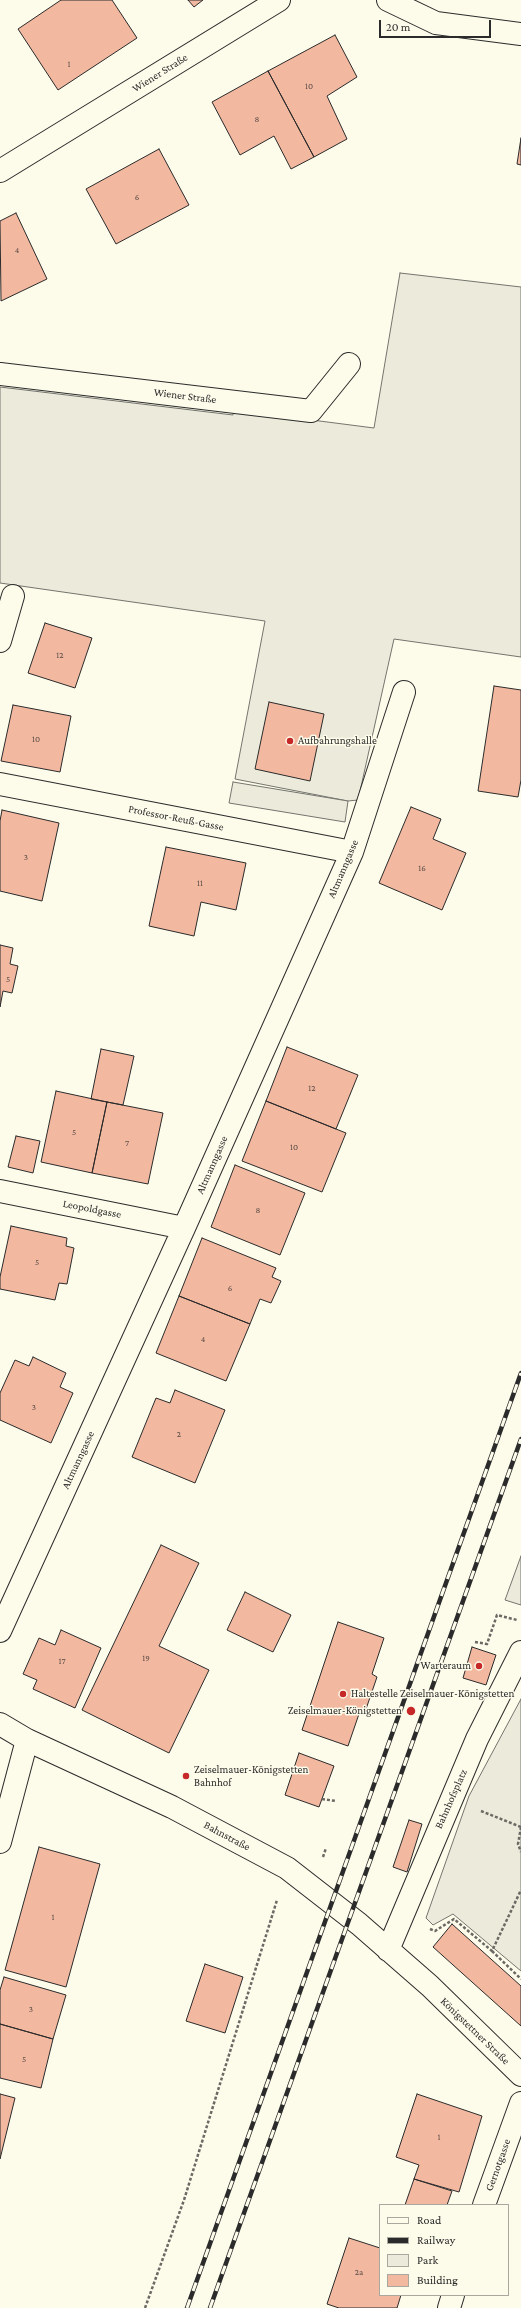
<!DOCTYPE html>
<meta charset="utf-8">
<style>
body{margin:0}
#map{position:relative;width:521px;height:2308px;overflow:hidden;background:#fdfbea;font-family:"Crimson Pro",serif}
canvas{display:block}
.legend{position:absolute;left:379px;top:2204px;width:130px;height:92px;box-sizing:border-box;background:#fdfbea;border:1px solid #a9a89e;margin:0;padding:5px 7px;list-style:none;font-size:12px;color:#2b2b2b}
.legend li{display:flex;align-items:center;gap:8px;height:20px}
.legend b{width:20px;border:1px solid #a9a89e}
.scale{position:absolute;left:379px;top:20px;width:112px;height:18px;box-sizing:border-box;border:2px solid #2b2b2b;border-top:0;padding-left:5px;font-size:12px;line-height:14px;white-space:nowrap;color:#2b2b2b;-webkit-text-stroke:3px #fdfbea;paint-order:stroke}
</style>
<div id="map">
<canvas width="521" height="2308"></canvas>
<ul class="legend">
<li><b style="height:5px;background:#fdfbea"></b>Road</li>
<li><b style="height:5px;background:#2b2b2b"></b>Railway</li>
<li><b style="height:11px;background:#ecebdb"></b>Park</li>
<li><b style="height:11px;background:#f2b8a0"></b>Building</li>
</ul>
<div class="scale">20 m</div>
</div>
<script>
const ctx = document.querySelector('canvas').getContext('2d');
ctx.lineJoin = 'round';
function fill(path, color) {
  ctx.fillStyle = color;
  ctx.fill(path, 'evenodd');
}
function shape(rows) {
  const path = new Path2D();
  for (const r of rows) {
    path.moveTo(r[0], r[1]);
    for (let i = 2; i < r.length; i += 2) path.lineTo(r[i], r[i + 1]);
  }
  return path;
}
function trace(path, color, width, dash) {
  ctx.strokeStyle = color;
  ctx.lineWidth = width;
  ctx.lineCap = dash ? 'butt' : 'round';
  ctx.setLineDash(dash || []);
  ctx.stroke(path);
}
function label(font, color, halo, rows, align = 'center') {
  ctx.font = font + ' "Crimson Pro",serif';
  ctx.lineWidth = 3;
  ctx.setLineDash([]);
  ctx.textBaseline = 'middle';
  ctx.strokeStyle = halo;
  ctx.fillStyle = color;
  for (const [text, x, y, turn = 0] of rows) {
    ctx.save();
    ctx.translate(x, y);
    ctx.rotate((+turn || 0) * Math.PI / 180);
    ctx.textAlign = isNaN(turn) ? turn : align;
    if (halo) ctx.strokeText(text, 0, 0);
    ctx.fillText(text, 0, 0);
    ctx.restore();
  }
}
const green = shape([
 [400,273,521,287,521,657,394,639,358,800,348,801,235,779,265,621,0,583,0,387,233,415,234,410,374,428,400,273],
 [521,1699,521,1971,453,1914,433,1925,426,1918,469,1796,521,1699]
]);
fill(green, '#ecebdb');
trace(green, '#74746e', 1);
const parking = shape([
 [233,782,348,801,345,822,229,803,233,782],
 [521,1556,521,1605,505,1600,521,1556]
]);
fill(parking, '#eceadb');
trace(parking, '#74746e', 1);
const building = shape([
 [61,0,112,0,137,38,58,90,18,29,61,0],
 [188,0,203,0,194,7,188,0],
 [335,35,357,77,327,96,347,139,314,157,268,71,335,35],
 [268,71,314,157,291,169,274,136,240,155,212,102,268,71],
 [521,138,521,165,517,164,521,138],
 [159,149,189,205,116,244,86,189,159,149],
 [16,213,47,279,1,301,0,221,16,213],
 [45,623,92,638,75,688,28,673,45,623],
 [494,686,521,690,521,780,518,797,478,791,494,686],
 [269,702,324,714,310,781,255,769,269,702],
 [13,705,71,716,60,772,1,761,13,705],
 [411,807,441,819,433,839,466,853,442,910,379,883,411,807],
 [2,810,59,823,42,901,0,891,0,821,2,810],
 [166,847,246,863,236,910,201,902,194,936,149,926,166,847],
 [0,945,13,948,10,964,18,966,12,993,3,991,0,1007,0,945],
 [287,1047,358,1075,336,1129,266,1101,287,1047],
 [101,1049,134,1056,123,1105,91,1099,101,1049],
 [56,1091,107,1102,92,1173,41,1162,56,1091],
 [266,1101,346,1133,322,1192,242,1161,266,1101],
 [107,1102,163,1113,148,1184,92,1173,107,1102],
 [16,1136,40,1141,33,1173,8,1167,16,1136],
 [235,1165,305,1193,280,1255,211,1227,235,1165],
 [11,1226,67,1238,66,1246,74,1248,67,1284,59,1283,55,1300,0,1289,0,1277,11,1226],
 [202,1238,276,1268,272,1277,281,1281,271,1303,260,1299,250,1324,179,1296,202,1238],
 [179,1296,250,1324,226,1381,156,1353,179,1296],
 [33,1357,66,1373,60,1387,73,1393,51,1443,0,1420,0,1393,15,1360,29,1366,33,1357],
 [175,1390,225,1410,195,1483,132,1457,156,1398,170,1403,175,1390],
 [161,1545,199,1563,159,1646,209,1670,169,1753,82,1710,161,1545],
 [245,1592,291,1615,273,1652,227,1630,245,1592],
 [338,1622,384,1638,372,1674,377,1677,365,1712,360,1711,348,1746,302,1730,338,1622],
 [61,1630,101,1648,75,1708,33,1689,37,1680,23,1674,39,1638,55,1645,61,1630],
 [472,1647,496,1655,486,1685,463,1678,472,1647],
 [299,1753,334,1766,319,1807,285,1795,299,1753],
 [409,1820,422,1824,407,1872,393,1867,409,1820],
 [39,1847,100,1864,66,1987,5,1970,39,1847],
 [452,1924,521,1986,521,2026,433,1947,452,1924],
 [205,1964,243,1977,225,2033,186,2021,205,1964],
 [4,1977,66,1995,53,2039,0,2024,0,1990,4,1977],
 [0,2024,53,2039,41,2088,0,2078,0,2024],
 [0,2094,15,2098,0,2159,0,2094],
 [417,2094,482,2116,459,2192,414,2179,419,2165,396,2157,417,2094],
 [414,2179,452,2191,447,2205,405,2205,414,2179],
 [349,2238,380,2248,380,2295,401,2295,397,2308,339,2308,327,2304,349,2238]
]);
fill(building, '#f2b8a0');
trace(building, '#2b2b2b', 1);
const minor = shape([
 [388,0,436,23,521,34],
 [0,374,311,411,349,364],
 [0,641,13,596],
 [0,784,352,852],
 [0,1191,184,1228],
 [0,1631,184,1228,352,852,404,692],
 [0,1724,27,1740,172,1807,287,1868,359,1924,430,1986,521,2075],
 [0,1842,27,1740],
 [388,1950,477,1739,521,1652],
 [484,2205,521,2103],
 [449,2308,453,2295]
]);
const major = shape([
 [0,171,279,0]
]);
trace(minor, '#2b2b2b', 24);
trace(major, '#2b2b2b', 24);
trace(shape([
 [475,1642,487,1644,497,1615,517,1620],
 [322,1799,336,1801],
 [481,1811,521,1827],
 [521,1827,518,1844,521,1852],
 [323,1857,326,1848],
 [430,1929,435,1931,454,1919,492,1951,521,1890],
 [492,1951,521,1979],
 [145,2308,184,2200,277,1900]
]), '#6a6964', 2.5, [3, 2]);
trace(minor, '#fdfbea', 22);
trace(major, '#fdfbea', 22);
const rail = shape([
 [187,2308,521,1373],
 [210,2308,521,1439]
]);
trace(rail, '#2b2b2b', 4.5);
trace(rail, '#fdfbea', 3, [9]);
for (const [x, y, r, color] of [
 [290,741,4,"#c62828"],
 [479,1666,4,"#c62828"],
 [343,1694,4,"#c62828"],
 [411,1711,5,"#c62828"],
 [186,1776,4,"#c62828"]
]) {
  const dot = new Path2D();
  dot.arc(x, y, r, 0, 2 * Math.PI);
  ctx.fillStyle = color;
  ctx.fill(dot);
  trace(dot, '#fdfbea', 1.5);
}
label('9px', '#5d4e48', null, [
 ["1",69,64],
 ["10",309,86],
 ["8",257,119],
 ["6",137,197],
 ["4",17,250],
 ["12",60,655],
 ["10",36,739],
 ["3",26,857],
 ["16",422,868],
 ["11",200,883],
 ["5",8,979],
 ["12",312,1088],
 ["5",74,1132],
 ["7",127,1143],
 ["10",294,1147],
 ["8",258,1210],
 ["5",37,1262],
 ["6",230,1288],
 ["4",203,1339],
 ["3",34,1407],
 ["2",179,1434],
 ["19",146,1658],
 ["17",62,1661],
 ["1",53,1917],
 ["3",31,2009],
 ["5",24,2059],
 ["1",439,2137],
 ["2a",359,2272]
]);
label('11px', '#2b2b2b', '#fdfbea', [
 ["Wiener Straße",160,73,-32],
 ["Wiener Straße",185,396,7],
 ["Professor-Reuß-Gasse",176,818,11],
 ["Altmanngasse",343,869,-67],
 ["Altmanngasse",212,1165,-66],
 ["Leopoldgasse",92,1209,11],
 ["Altmanngasse",78,1460,-65],
 ["Bahnhofsplatz",451,1799,-66],
 ["Bahnstraße",227,1836,28],
 ["Königstettner Straße",475,2031,44],
 ["Gernotgasse",498,2165,-70]
]);
label('11px', '#2b2b2b', '#fdfbea', [
 ["Aufbahrungshalle",298,741],
 ["Warteraum",471,1666,"right"],
 ["Haltestelle Zeiselmauer-Königstetten",351,1694],
 ["Zeiselmauer-Königstetten",402,1711,"right"],
 ["Zeiselmauer-Königstetten",194,1770],
 ["Bahnhof",194,1783]
], 'left');
</script>
